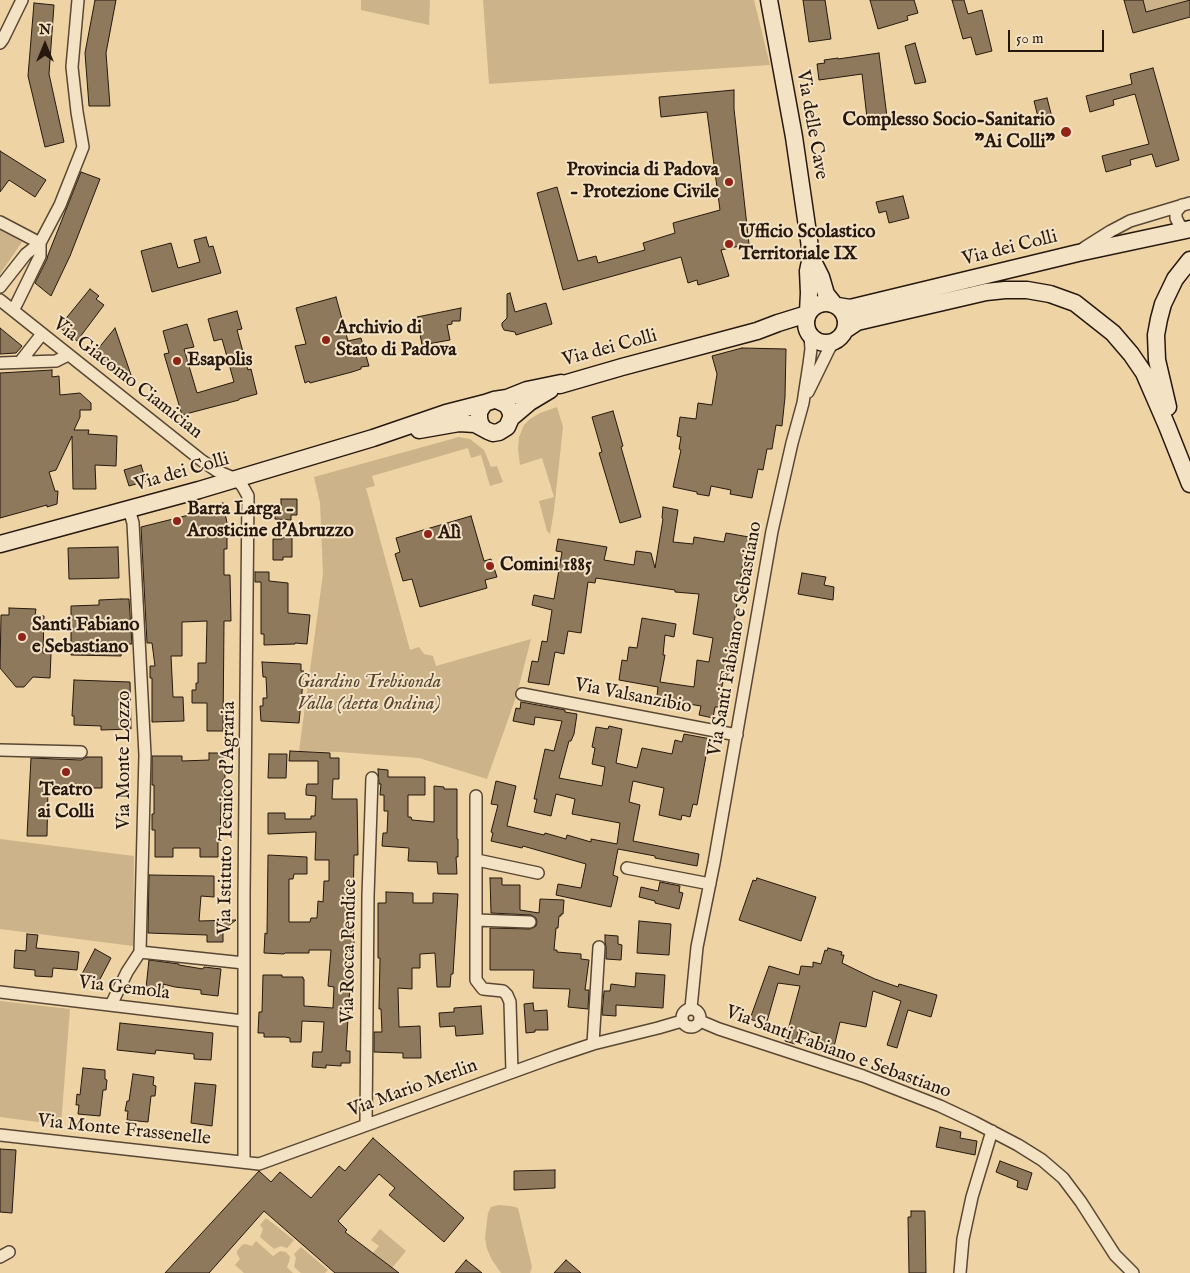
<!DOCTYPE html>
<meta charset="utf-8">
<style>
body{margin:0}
#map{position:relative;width:1190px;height:1273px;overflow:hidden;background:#eed3a4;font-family:"IM FELL English",serif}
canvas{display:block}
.north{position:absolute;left:20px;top:20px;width:50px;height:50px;-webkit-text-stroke:4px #f4e2c4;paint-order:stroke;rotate:0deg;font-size:14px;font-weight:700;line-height:20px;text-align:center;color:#27180e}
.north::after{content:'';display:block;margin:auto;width:18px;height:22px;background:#27180e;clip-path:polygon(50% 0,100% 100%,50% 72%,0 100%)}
.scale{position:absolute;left:1008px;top:30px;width:96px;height:22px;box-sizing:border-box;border:2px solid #27180e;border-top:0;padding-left:6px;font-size:15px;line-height:18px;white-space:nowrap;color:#27180e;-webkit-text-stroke:4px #f4e2c4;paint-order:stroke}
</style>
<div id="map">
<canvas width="1190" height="1273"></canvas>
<div class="north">N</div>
<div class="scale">50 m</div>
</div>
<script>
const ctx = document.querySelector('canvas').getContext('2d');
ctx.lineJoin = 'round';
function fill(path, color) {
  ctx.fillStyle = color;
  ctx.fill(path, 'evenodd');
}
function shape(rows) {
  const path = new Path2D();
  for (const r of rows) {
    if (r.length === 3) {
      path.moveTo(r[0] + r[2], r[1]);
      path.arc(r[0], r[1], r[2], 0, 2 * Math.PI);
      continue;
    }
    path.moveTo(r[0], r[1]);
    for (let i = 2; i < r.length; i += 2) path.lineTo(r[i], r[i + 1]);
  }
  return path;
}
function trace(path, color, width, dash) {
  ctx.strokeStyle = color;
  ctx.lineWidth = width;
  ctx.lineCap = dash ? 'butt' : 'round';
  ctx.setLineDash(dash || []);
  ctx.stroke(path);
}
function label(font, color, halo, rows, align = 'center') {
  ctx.font = font + ' "IM FELL English",serif';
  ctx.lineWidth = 4;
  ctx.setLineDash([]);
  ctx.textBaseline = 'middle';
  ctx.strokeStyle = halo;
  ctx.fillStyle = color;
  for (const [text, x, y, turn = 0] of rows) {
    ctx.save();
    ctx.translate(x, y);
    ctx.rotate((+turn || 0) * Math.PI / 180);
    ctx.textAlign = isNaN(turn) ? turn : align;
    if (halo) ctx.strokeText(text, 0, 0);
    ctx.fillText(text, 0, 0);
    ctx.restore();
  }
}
fill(shape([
 [361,0,430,0,429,25,361,10],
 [483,0,754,0,770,65,489,84],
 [1143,0,1188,0,1146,12],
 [0,228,22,242,0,274],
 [557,407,563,427,554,510,550,534,547,531,539,501,554,497,551,487,542,458,520,465,518,449,519,437,524,425,530,419,540,413],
 [459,437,470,439,484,450,491,467,497,466,503,482,490,486,481,455,471,458,468,448,372,476,375,486,366,488,410,650,419,647,424,654,433,656,436,666,531,639,517,694,487,779,419,758,339,752,299,751,323,574,320,503,314,477],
 [0,839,134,856,133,946,0,929],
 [0,1001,70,1009,61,1125,0,1117],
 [499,1205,511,1206,518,1208,532,1267,530,1273,501,1273,492,1260,487,1249,485,1238,488,1213,491,1207],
 [266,1218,294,1240,287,1248,281,1246,274,1249,260,1237,263,1229,260,1225],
 [380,1229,406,1251,392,1268,373,1253,379,1246,371,1240],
 [256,1241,273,1256,280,1251,286,1252,290,1257,289,1262,287,1267,293,1273,244,1273,235,1265,240,1259,237,1254,237,1251,242,1245,245,1244,252,1246],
 [301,1247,328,1270,325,1273,301,1273,294,1267,296,1258,294,1254]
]), '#ccb38a');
const building = shape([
 [95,0,116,0,106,53,110,106,89,106,85,53,95,0],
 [803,0,825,0,831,39,809,42,803,0],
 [870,0,914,0,918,13,907,16,908,20,878,29,870,0],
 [952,0,964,0,968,14,982,10,992,51,976,55,971,37,963,39,952,0],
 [1124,0,1143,0,1146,12,1190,0,1190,17,1133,33,1124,0],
 [34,3,54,5,49,74,64,142,45,147,28,76,34,3],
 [915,43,926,82,915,84,905,46,915,43],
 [879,53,887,117,867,118,862,74,819,80,817,64,825,63,824,60,838,58,838,59,879,53],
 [1153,68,1179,160,1156,167,1152,154,1130,160,1131,165,1106,172,1102,156,1149,144,1135,94,1113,100,1114,105,1090,112,1086,96,1132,84,1130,74,1153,68],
 [734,90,734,109,749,244,721,250,729,276,698,285,697,280,688,283,681,257,563,290,537,193,557,187,578,261,596,256,598,263,645,250,643,243,675,233,673,223,720,210,707,112,661,117,659,97,734,90],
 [1047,98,1053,121,1040,125,1034,101,1047,98],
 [0,151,46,180,35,197,9,180,0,192,0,151],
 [81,172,100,179,70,256,51,296,35,283,47,259,48,255,81,172],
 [903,196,909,218,889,223,886,211,879,213,876,202,903,196],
 [206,237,209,247,213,246,221,273,152,292,141,251,171,243,178,268,200,262,194,240,206,237],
 [90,289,99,296,96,299,104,305,77,341,59,327,90,289],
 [510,293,515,312,546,303,552,324,516,335,515,332,504,330,502,326,502,323,507,318,507,294,510,293],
 [336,297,348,341,361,338,369,366,361,367,361,369,352,372,310,383,309,381,305,383,295,346,306,344,296,308,336,297],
 [461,308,460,321,452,321,452,324,447,325,450,340,422,345,417,317,461,308],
 [237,311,242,329,237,330,248,370,251,369,257,394,239,399,239,400,182,415,164,354,169,353,163,331,187,324,194,347,184,349,197,393,234,382,222,339,214,341,208,319,237,311],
 [0,328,22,346,16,353,0,354,0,328],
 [115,328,131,375,126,382,93,355,115,328],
 [742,348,786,349,785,397,782,426,776,425,772,449,767,449,763,470,758,469,752,498,730,494,731,490,711,486,709,496,697,494,697,492,673,487,681,450,679,449,681,437,677,436,680,417,696,419,698,403,712,405,717,374,712,356,742,348],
 [52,370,52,377,59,376,60,395,80,393,91,403,91,410,80,410,80,417,74,430,89,430,88,434,117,436,116,466,95,465,96,489,73,489,72,436,56,470,49,472,55,491,58,491,57,504,47,507,47,505,0,518,0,373,52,370],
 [613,411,623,446,621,447,641,517,620,523,599,453,602,452,592,417,613,411],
 [141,465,146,481,129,486,124,470,141,465],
 [281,499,297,499,297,515,291,515,291,520,275,519,275,508,281,508,281,499],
 [223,503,227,523,227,549,224,549,224,575,230,575,231,621,224,621,223,731,207,731,207,703,192,703,192,690,196,690,196,683,198,683,198,663,206,663,207,621,182,622,182,656,171,656,173,697,183,697,184,721,152,722,152,678,150,678,150,666,155,666,152,643,147,643,141,527,193,514,192,511,223,503],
 [663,507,678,510,673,542,693,544,694,537,724,542,726,533,749,537,745,562,743,562,727,671,725,671,718,707,715,707,713,718,699,715,701,706,677,702,676,707,656,704,658,687,619,680,622,660,627,661,629,647,637,648,642,618,676,624,674,637,665,635,663,655,665,655,660,682,694,687,697,660,709,662,713,638,693,634,699,594,675,592,675,590,596,578,595,583,588,582,581,633,568,631,564,654,555,652,549,685,528,682,532,661,538,662,542,641,547,642,552,610,532,605,534,595,554,599,562,552,556,551,558,539,607,547,604,560,634,565,636,551,651,553,655,568,663,519,662,518,663,507],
 [471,516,484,561,491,559,497,577,485,580,487,588,420,607,412,579,403,581,395,554,400,552,396,538,471,516],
 [282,537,292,538,292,557,283,557,283,560,273,560,273,539,282,539,282,537],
 [118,547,119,578,69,579,68,548,118,547],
 [255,572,269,572,269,581,288,583,288,613,310,615,307,644,295,643,295,644,264,645,264,634,261,634,261,582,255,582,255,572],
 [802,573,826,577,824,585,834,587,833,600,798,594,802,573],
 [121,599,129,599,132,644,128,644,128,651,122,651,121,656,71,655,71,606,99,605,99,600,121,599],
 [9,608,36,609,35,615,44,616,43,653,51,654,50,678,33,677,24,687,16,687,0,668,1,615,9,615,9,608],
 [262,662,301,664,301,671,304,671,299,723,261,721,260,706,263,706,263,698,267,698,266,677,263,677,262,662],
 [74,680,130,682,131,729,101,730,101,726,74,725,74,716,72,716,74,680],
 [521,702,565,710,565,712,577,714,574,734,571,741,569,741,559,778,602,786,605,767,592,764,595,748,592,747,596,727,608,729,609,726,622,729,616,763,637,768,642,748,672,754,675,740,682,742,684,734,711,739,707,756,706,756,697,805,693,804,690,817,682,815,681,820,659,815,664,788,633,781,629,802,640,805,633,841,699,854,697,866,655,858,655,856,618,849,613,875,618,877,611,907,556,895,558,884,581,888,586,864,523,846,522,848,491,841,493,833,491,832,498,805,491,804,496,781,516,786,507,826,544,835,545,833,566,839,567,835,591,842,591,839,617,844,620,823,572,814,575,799,556,794,551,816,534,812,537,799,534,799,545,749,554,751,562,721,535,717,534,725,513,721,516,708,520,709,521,702],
 [290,751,330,753,330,758,339,758,339,779,333,779,332,799,357,799,358,855,354,855,353,903,355,903,353,939,354,939,354,954,352,954,346,1051,350,1051,350,1063,341,1063,341,1066,326,1065,326,1068,312,1067,313,1052,322,1052,324,1022,302,1021,301,1042,290,1042,290,1038,285,1037,264,1037,264,1033,258,1033,259,1012,262,1012,263,975,282,975,282,977,303,977,303,979,304,979,304,1006,333,1008,334,987,328,986,331,950,309,950,309,953,285,953,284,954,264,953,265,933,267,934,268,855,307,857,307,874,294,874,293,879,289,879,289,922,310,922,311,918,317,918,318,901,323,902,324,881,329,881,329,860,315,860,316,832,268,834,268,813,285,813,285,819,311,819,311,816,315,816,316,796,306,795,306,789,307,784,318,784,318,761,289,761,290,751],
 [209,753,223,753,223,766,225,766,225,779,223,779,223,801,221,801,220,842,218,842,218,857,200,857,200,848,173,848,173,857,155,857,155,830,152,830,152,814,154,814,154,785,152,785,152,756,182,756,182,761,209,760,209,753],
 [269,754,287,754,286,778,268,778,269,754],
 [87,757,102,757,102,788,79,788,79,787,48,786,47,836,27,836,31,758,81,760,87,757],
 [378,769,388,770,388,777,425,777,425,795,408,795,408,817,411,817,412,820,434,822,434,786,444,787,444,789,457,789,457,839,458,839,458,857,456,857,457,874,438,874,437,862,408,861,409,848,382,846,383,833,387,833,388,811,384,811,384,795,380,795,381,784,379,784,378,769],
 [149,875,214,876,214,897,201,896,199,921,236,920,223,930,223,942,207,942,207,935,148,933,149,875],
 [490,878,502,878,502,885,520,885,520,910,539,913,540,899,564,900,563,914,561,914,561,916,559,916,558,928,556,928,554,950,557,950,557,952,581,954,581,959,589,960,585,990,589,990,588,1009,568,1007,570,989,533,988,534,970,490,970,490,928,530,929,536,926,537,922,536,918,531,915,491,913,490,878],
 [757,878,816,897,801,941,739,920,753,880,756,881,757,878],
 [660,882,680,886,679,892,683,893,679,909,655,903,655,901,639,897,641,887,658,891,660,882],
 [386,892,413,893,413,903,433,903,433,893,458,894,453,974,451,974,450,987,437,987,435,953,420,954,420,968,412,968,412,989,398,988,399,1027,420,1026,421,1058,403,1058,403,1053,374,1052,374,1032,382,1032,381,1009,379,1009,380,958,378,958,378,903,386,903,386,892],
 [639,921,671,924,669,955,637,953,639,921],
 [27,934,38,935,36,948,79,952,77,970,53,968,52,977,35,976,35,970,14,968,15,950,26,951,27,934],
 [605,935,618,936,618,944,622,945,621,960,606,959,606,947,605,942,605,935],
 [828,948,842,952,841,955,844,955,842,963,875,979,898,987,899,984,937,995,931,1017,908,1010,897,1048,887,1045,901,1001,873,991,866,1027,840,1022,832,1055,815,1050,819,1034,799,1028,795,1044,785,1041,800,986,778,983,766,1025,750,1019,769,966,799,975,801,966,813,967,813,962,821,964,825,950,827,951,828,948],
 [95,949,111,958,98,983,82,974,95,949],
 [149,960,179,964,179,965,203,969,204,967,221,969,218,996,201,994,201,990,175,987,163,984,163,990,146,988,149,960],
 [636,973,665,975,663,1008,616,1005,616,1016,602,1015,604,991,610,991,611,984,635,987,636,973],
 [533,1003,534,1011,547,1010,548,1030,535,1030,535,1032,526,1033,524,1004,533,1003],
 [481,1006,483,1034,456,1036,455,1026,440,1027,439,1013,454,1012,454,1008,481,1006],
 [120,1023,213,1033,211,1060,194,1059,194,1054,156,1050,155,1054,117,1050,120,1023],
 [83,1068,105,1070,105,1079,107,1080,106,1090,103,1090,100,1116,78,1114,79,1105,76,1105,77,1094,80,1095,83,1068],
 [133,1074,154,1077,153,1085,156,1086,155,1096,151,1096,148,1122,127,1120,128,1111,125,1111,127,1101,129,1101,133,1074],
 [195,1083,216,1085,212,1126,191,1123,195,1083],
 [940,1127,961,1132,960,1138,977,1141,975,1155,936,1147,940,1127],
 [373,1138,464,1218,444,1242,389,1195,395,1188,379,1174,338,1221,347,1230,345,1232,399,1273,335,1273,264,1211,209,1273,165,1273,259,1171,271,1182,280,1172,311,1198,339,1166,345,1171,373,1138],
 [0,1149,16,1150,12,1213,0,1212,0,1149],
 [1000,1161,1032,1173,1027,1190,1017,1187,1018,1181,996,1172,1000,1161],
 [555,1170,555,1188,514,1190,514,1171,555,1170],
 [911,1211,925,1211,926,1273,909,1273,908,1217,911,1217,911,1211],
 [466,1260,482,1273,455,1273,466,1260],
 [566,1260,581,1273,554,1273,566,1260]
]);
fill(building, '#8e795c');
trace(building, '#27180e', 1);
const street = shape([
 [0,43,3,39,22,0],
 [1182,205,1176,212,1176,218,1180,226,1188,229],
 [0,222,40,243],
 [1084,248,1111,231,1130,221,1190,203],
 [0,287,26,254,40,243],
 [0,300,201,460,217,471,236,479,243,487,248,496,244,894,244,1162],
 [13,310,17,303,40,256,40,243,60,205,83,147,77,112,72,67,78,0],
 [20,362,42,334],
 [0,363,56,361,68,355],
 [808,392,829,349,834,341],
 [522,694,737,735],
 [0,750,81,752],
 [476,796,476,980,483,989,503,991,507,995,510,1002,512,1072],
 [477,860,538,873],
 [627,868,710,884],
 [476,920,530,922],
 [140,952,244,963],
 [0,992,243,1021],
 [111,1005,127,972,140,952,145,755,133,523,129,509],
 [691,1008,697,947,714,863,772,531,792,443,803,403,809,364,811,349,810,336],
 [691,1018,9],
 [700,1021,719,1029,863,1076,940,1106,974,1122,1018,1145,1042,1160,1063,1178,1081,1202,1115,1255,1133,1273],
 [593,1044,599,947],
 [366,1125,368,896,372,778],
 [0,1135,259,1164,557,1056,593,1044,658,1028,682,1021],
 [0,1257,9,1252],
 [960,1273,963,1239,972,1197,992,1131]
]);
const secondary = shape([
 [769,0,794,137,809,240,811,257,808,271,809,293,808,312],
 [811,257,821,277,826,294,834,304],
 [826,323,20],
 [838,306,850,308,1078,253,1190,229],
 [845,330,857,322,986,292,1005,290,1027,290,1050,294,1075,303,1113,333,1131,354,1144,373,1167,426,1190,484],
 [494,400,507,398,527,390,561,383,560,385,622,367,757,331,778,323,807,314],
 [1168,407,1157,360,1156,335,1159,319,1163,304,1175,279,1190,260],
 [511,418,530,402,550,390],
 [419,430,459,423,475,424,488,431,493,433,499,432,507,427,511,418,511,413,507,405,499,401,494,400,485,403,482,407,479,412,479,418,480,423,483,428],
 [0,544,199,490,373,438,446,413,485,403]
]);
trace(street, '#594734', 14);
trace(secondary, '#27180e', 19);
trace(street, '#f4e2c4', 11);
trace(secondary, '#f4e2c4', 16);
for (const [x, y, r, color] of [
 [1066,132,6,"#8f2418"],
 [729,182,5,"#8f2418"],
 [729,244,5,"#8f2418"],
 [326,340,5,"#8f2418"],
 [177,361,5,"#8f2418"],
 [177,521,5,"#8f2418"],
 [428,534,5,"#8f2418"],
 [490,566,5,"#8f2418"],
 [22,637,5,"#8f2418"],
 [66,772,5,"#8f2418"]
]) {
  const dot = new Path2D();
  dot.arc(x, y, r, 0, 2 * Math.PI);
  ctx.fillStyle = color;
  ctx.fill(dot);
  trace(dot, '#f4e2c4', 2);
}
label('bold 19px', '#27180e', '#f4e2c4', [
 ["Complesso Socio-Sanitario",1055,121,"right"],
 ["\"Ai Colli\"",1055,143,"right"],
 ["Provincia di Padova",719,171,"right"],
 ["- Protezione Civile",719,193,"right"],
 ["Ufficio Scolastico",739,233],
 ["Territoriale IX",739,255],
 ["Archivio di",336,329],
 ["Stato di Padova",336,351],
 ["Esapolis",187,361],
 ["Barra Larga -",187,510],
 ["Arosticine d'Abruzzo",187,532],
 ["Alì",438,534],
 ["Comini 1885",500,566],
 ["Santi Fabiano",32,626],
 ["e Sebastiano",32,648],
 ["Teatro",66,791,"center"],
 ["ai Colli",66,813,"center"]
], 'left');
label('19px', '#27180e', '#f4e2c4', [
 ["Via delle Cave",811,125,80],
 ["Via dei Colli",1010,249,-14],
 ["Via dei Colli",610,349,-15],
 ["Via Giacomo Ciamician",127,379,38],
 ["Via dei Colli",182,473,-16],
 ["Via Santi Fabiano e Sebastiano",736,639,-80],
 ["Via Valsanzibio",633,697,11],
 ["Via Monte Lozzo",125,760,-90],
 ["Via Istituto Tecnico d'Agraria",228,818,-89],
 ["Via Rocca Pendice",350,951,-89],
 ["Via Gemola",124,989,7],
 ["Via Santi Fabiano e Sebastiano",838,1053,20],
 ["Via Mario Merlin",413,1089,-20],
 ["Via Monte Frassenelle",124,1131,6]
]);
label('italic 19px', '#594633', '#f4e2c4', [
 ["Giardino Trebisonda",369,683],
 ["Valla (detta Ondina)",369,705]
]);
</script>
